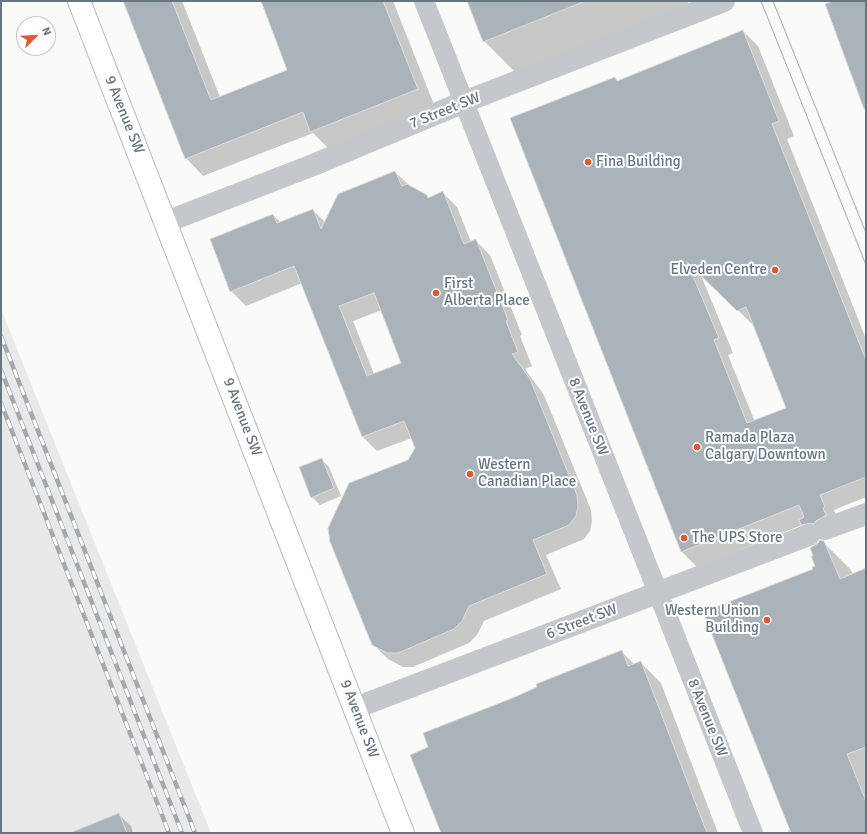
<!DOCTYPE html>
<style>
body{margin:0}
#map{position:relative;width:867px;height:834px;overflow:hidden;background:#fafaf8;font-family:Signika,sans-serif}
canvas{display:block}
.frame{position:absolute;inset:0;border:2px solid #657683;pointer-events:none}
.north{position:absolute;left:16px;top:16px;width:40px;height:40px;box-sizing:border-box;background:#fff;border:1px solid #c1c8cd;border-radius:50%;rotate:66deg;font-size:11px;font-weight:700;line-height:16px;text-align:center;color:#657683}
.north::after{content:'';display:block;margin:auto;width:14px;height:18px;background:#e4572e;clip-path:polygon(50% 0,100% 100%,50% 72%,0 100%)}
</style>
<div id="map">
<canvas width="867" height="834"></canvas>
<div class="frame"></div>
<div class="north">N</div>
</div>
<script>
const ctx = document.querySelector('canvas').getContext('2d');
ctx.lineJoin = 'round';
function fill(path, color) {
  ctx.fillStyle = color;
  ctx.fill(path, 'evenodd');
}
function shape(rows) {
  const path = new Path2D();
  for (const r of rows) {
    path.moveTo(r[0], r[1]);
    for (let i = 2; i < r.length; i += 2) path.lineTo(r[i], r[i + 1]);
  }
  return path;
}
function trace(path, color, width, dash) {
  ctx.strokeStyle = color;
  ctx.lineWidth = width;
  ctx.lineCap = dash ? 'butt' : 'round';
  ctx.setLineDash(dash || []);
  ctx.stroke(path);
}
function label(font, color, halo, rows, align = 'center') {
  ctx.font = font + ' Signika,sans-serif';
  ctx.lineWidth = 4;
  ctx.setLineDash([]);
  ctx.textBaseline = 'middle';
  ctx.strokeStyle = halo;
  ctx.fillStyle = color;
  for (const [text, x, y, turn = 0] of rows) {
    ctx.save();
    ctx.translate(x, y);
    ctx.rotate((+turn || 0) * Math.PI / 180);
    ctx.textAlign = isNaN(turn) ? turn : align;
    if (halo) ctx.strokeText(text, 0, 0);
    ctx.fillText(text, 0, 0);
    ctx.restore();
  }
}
fill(shape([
 [1,309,211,833,1,833]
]), '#e8e9e9');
fill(shape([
 [124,1,182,1,220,97,289,70,261,1,393,1,435,107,328,148,313,133,203,176,186,158],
 [468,1,689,1,682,17,519,76,484,41],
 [743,31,758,46,794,136,787,139,866,339,866,497,834,510,839,522,826,537,817,539,802,525,697,567,682,552,512,118,615,78,618,81],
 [700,273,753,325,787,409,755,422,728,355,733,353],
 [395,172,410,186,429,198,443,193,457,207,471,242,476,241,490,255,522,335,520,336,532,366,525,369,544,395,591,510,592,521,590,531,584,539,546,555,561,589,484,621,477,635,469,643,413,667,403,667,388,659,373,644,409,461,416,448,412,438,377,451,363,437,302,283,246,306,231,291,273,215,281,223,313,210,325,222],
 [382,310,402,363,374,374,353,321],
 [321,459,329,467,341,496,320,505,312,497],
 [823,542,851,570,853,575,866,569,866,833,789,833,788,830,790,829,814,570,816,567,815,556],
 [621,651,635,665,641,663,661,683,718,833,442,833,430,748,515,698],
 [119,815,131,826,133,833,72,833]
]), '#0003');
const building = shape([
 [123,1,172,1,211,100,287,70,261,1,383,1,418,89,310,132,303,112,185,159,123,1],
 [467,1,583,1,583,2,483,42,467,1],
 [833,1,866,1,866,109,864,109,825,4,833,1],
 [743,30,779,121,772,124,866,360,866,477,820,495,825,507,823,508,826,515,816,521,814,524,811,523,801,525,799,520,804,517,799,505,681,552,510,118,615,77,617,81,743,30],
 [687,262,737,311,746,307,786,408,747,423,714,340,719,338,687,262],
 [395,171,402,186,407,184,427,195,428,198,443,191,464,244,476,239,508,320,506,321,518,352,512,354,530,379,577,495,578,506,576,516,569,525,533,540,547,574,469,606,462,621,454,629,398,653,387,653,372,645,330,542,328,528,349,483,408,460,415,448,404,421,362,437,294,266,230,292,210,239,273,214,277,223,313,209,321,229,338,194,395,171],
 [374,293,401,363,367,376,339,306,374,293],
 [322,458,334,488,311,498,299,467,322,458],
 [820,540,824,541,840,579,866,568,866,747,847,754,866,801,866,833,791,833,703,612,813,569,812,567,815,566,811,556,813,556,810,548,818,543,820,540],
 [622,650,628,666,641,661,707,833,441,833,410,755,428,747,423,733,515,697,537,687,536,684,622,650],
 [119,813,127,833,72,833,72,832,119,813]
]);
fill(building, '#aab3b9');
trace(building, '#dcdcda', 1);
const secondary = shape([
 [79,1,403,833]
]);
trace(secondary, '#b3babf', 24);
trace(shape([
 [424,1,753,833]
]), '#c3c8cc', 20);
trace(shape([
 [166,222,313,165,464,102,724,1],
 [825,529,866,514],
 [355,708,809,535]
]), '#c3c8cc', 22);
trace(secondary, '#fff', 22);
trace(shape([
 [761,1,866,265],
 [773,1,866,233]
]), '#a2aab0', 1);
const rail = shape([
 [1,336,195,833],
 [1,370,182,833],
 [1,403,169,833]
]);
trace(rail, '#a2aab0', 4.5);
trace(rail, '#fff', 3, [9]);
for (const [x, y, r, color] of [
 [588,162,4,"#e4572e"],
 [775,270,4,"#e4572e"],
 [436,293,4,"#e4572e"],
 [697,447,4,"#e4572e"],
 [470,474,4,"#e4572e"],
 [684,538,4,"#e4572e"],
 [767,620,4,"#e4572e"]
]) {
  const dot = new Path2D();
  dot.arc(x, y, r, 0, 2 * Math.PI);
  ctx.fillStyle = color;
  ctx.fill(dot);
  trace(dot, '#fff', 1.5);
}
label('15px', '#657683', '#fff', [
 ["7 Street SW",445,111,-22],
 ["9 Avenue SW",124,115,68],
 ["9 Avenue SW",242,417,69],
 ["8 Avenue SW",588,417,68],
 ["6 Street SW",582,622,-21],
 ["8 Avenue SW",707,718,68],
 ["9 Avenue SW",359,719,69]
]);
label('15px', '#657683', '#fff', [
 ["Fina Building",596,162],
 ["Elveden Centre",767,270,"right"],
 ["First",444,284],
 ["Alberta Place",444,301],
 ["Ramada Plaza",705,438],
 ["Calgary Downtown",705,455],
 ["Western",478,465],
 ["Canadian Place",478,482],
 ["The UPS Store",692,538],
 ["Western Union",759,611,"right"],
 ["Building",759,628,"right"]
], 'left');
</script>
